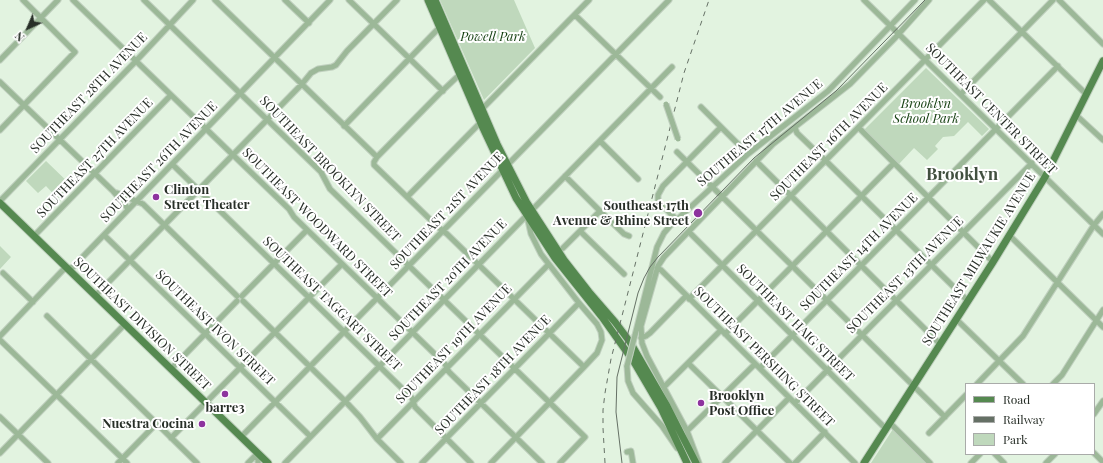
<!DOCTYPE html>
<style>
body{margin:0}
#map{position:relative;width:1103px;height:463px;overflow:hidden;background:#e2f3e0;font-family:"Playfair Display",serif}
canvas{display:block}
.legend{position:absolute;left:965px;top:383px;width:130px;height:72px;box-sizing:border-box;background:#fff;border:1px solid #a9aba9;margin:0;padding:5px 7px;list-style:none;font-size:12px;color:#272e27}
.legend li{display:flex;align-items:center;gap:8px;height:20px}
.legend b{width:20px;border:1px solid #a9aba9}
.north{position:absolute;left:8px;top:8px;width:40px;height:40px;-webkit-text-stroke:3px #fff;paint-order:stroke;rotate:224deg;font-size:11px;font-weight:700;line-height:16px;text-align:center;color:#272e27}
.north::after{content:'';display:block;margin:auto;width:14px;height:18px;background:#272e27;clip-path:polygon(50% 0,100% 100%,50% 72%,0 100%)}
</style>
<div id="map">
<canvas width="1103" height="463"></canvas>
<ul class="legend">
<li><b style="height:5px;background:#558950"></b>Road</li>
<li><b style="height:5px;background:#657065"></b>Railway</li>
<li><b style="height:11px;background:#bfd8bc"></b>Park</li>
</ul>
<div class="north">N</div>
</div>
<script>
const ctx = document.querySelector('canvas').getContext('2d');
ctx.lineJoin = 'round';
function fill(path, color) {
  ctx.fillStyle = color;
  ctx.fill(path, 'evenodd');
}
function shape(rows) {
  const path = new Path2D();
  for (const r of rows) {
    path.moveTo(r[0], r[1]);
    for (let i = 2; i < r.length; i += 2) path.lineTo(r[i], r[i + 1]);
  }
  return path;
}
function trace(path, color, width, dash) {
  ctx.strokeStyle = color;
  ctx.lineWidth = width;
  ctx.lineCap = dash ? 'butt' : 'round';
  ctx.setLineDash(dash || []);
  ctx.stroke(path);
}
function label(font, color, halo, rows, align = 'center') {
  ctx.font = font + ' "Playfair Display",serif';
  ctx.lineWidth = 4;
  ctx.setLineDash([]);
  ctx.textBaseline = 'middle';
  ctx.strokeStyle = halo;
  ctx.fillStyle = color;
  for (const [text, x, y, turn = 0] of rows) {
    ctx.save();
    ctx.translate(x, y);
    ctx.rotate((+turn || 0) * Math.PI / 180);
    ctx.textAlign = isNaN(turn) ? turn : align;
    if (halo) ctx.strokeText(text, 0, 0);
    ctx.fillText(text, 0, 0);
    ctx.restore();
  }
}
fill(shape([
 [440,0,514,0,535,48,484,100],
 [926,68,989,129,982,136,968,122,954,136,943,137,935,146,938,149,927,160,914,148,899,164,864,130],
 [46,161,73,187,60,201,46,186,38,193,26,181],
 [0,246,11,257,0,269],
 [893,429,928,463,871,463]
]), '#bfd8bc');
const minor = shape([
 [73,0,233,155,289,209,294,217,445,364,449,372,542,463],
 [144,0,321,172,330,189,585,437,560,463],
 [215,0,377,157],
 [285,0,309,23],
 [349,0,443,91],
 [864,0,1103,234],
 [989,0,1086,94],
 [1059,0,1103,44],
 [575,15,660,97],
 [0,60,58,0],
 [464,75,457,77,439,94,377,157,374,162,374,165,438,227,447,234,584,367],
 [0,82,113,191,126,206,128,210],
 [961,94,1053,0],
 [701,107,748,154],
 [480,109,484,107,589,0],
 [1076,115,1103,140],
 [344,126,437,30,442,27],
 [795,128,797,133,826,161,968,301],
 [859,128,993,262],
 [0,130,75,52,23,0],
 [600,141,638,179],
 [677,152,945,417],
 [756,161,940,344],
 [172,164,412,398,415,407,471,463],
 [565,176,600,211,624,234,629,236],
 [117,193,143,204,237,296],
 [407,197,478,125,484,123],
 [0,201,136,61,193,0],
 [531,211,672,67],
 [676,219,658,201,658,195,663,186,721,127],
 [580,231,624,274],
 [689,232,886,429],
 [104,235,310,436],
 [1009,235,1103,327],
 [34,236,171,95],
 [563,248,600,211],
 [657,268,661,270,855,463],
 [3,273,33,302],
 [96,295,302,84,311,73,318,69,332,67,336,65,347,51,397,0],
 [242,296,307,230],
 [689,299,984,0],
 [243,301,345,401,360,417,377,439,401,463],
 [47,316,197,463],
 [956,319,1023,384],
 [725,334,894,163],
 [635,335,657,247,664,233,670,226,748,154,828,91,915,0],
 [0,336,63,270,73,267,330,0],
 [641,338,646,336,650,333,686,296],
 [0,340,127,463],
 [688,363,790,463],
 [627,366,628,381,633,393,662,426,677,448],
 [760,368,1058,66],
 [171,369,237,301],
 [977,384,1023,336,1094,225,1103,214],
 [1053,384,1062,375,1103,310],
 [664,387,721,330],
 [795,403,1032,163],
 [1094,414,1103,401],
 [0,417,48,463],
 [890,423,930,463],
 [687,431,755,364],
 [929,433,966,395],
 [241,437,669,0],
 [171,438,342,264],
 [377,439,548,265],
 [627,452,631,451,633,463],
 [0,453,125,324],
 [258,453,258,463],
 [1094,453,1103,462],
 [995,454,1004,463],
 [118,463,157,423],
 [248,463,258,453],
 [285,463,527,215],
 [422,463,579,303],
 [491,463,584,367,597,353,602,340,601,332,597,324,579,303,541,254,531,234,527,216],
 [699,463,687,431,647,356,642,343,641,326,658,266,664,257,773,144,850,84,895,38,929,0],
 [725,463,789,398],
 [795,463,825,432],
 [971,463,980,454],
 [1046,463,1055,454]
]);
const major = shape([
 [428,0,483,128,516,198,555,258,602,317,634,362,661,408,687,463],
 [435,0,497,144,527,203,564,260,589,292,615,322,630,342,667,406,696,463],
 [0,203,268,463],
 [864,463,993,262,1045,177,1103,61]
]);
trace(minor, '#c0d0bf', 7);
trace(major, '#c0d0bf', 9);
trace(minor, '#9cb898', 5);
trace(major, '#558950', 7);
trace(shape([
 [622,463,616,412,617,377,638,293,644,278,650,267,658,257,754,158,836,91,925,0]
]), '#657065', 1);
trace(shape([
 [605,463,603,428,603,410,605,393,611,359,684,73,709,0]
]), '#657065', 1, [5, 5]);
const minorBridge = shape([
 [666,104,678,139],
 [627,366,635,335]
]);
trace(minorBridge, '#c0d0bf', 7, []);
trace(minorBridge, '#9cb898', 5);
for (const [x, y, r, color] of [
 [156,197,4,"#8d339e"],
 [698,213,5,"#8d339e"],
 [225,394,4,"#8d339e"],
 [701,403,4,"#8d339e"],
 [202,424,4,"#8d339e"]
]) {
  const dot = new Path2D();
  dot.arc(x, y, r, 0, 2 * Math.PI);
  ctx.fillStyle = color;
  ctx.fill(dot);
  trace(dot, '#fff', 1.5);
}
label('italic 13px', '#143f10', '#fff', [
 ["Powell Park",493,37],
 ["Brooklyn",926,104],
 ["School Park",926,119]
]);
label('13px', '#272e27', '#fff', [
 ["SOUTHEAST 28TH AVENUE",89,93,-46],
 ["SOUTHEAST CENTER STREET",991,109,45],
 ["SOUTHEAST 17TH AVENUE",760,133,-40],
 ["SOUTHEAST 16TH AVENUE",829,142,-45],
 ["SOUTHEAST 27TH AVENUE",95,158,-46],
 ["SOUTHEAST 26TH AVENUE",159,162,-46],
 ["SOUTHEAST BROOKLYN STREET",330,169,46],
 ["SOUTHEAST 21ST AVENUE",447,211,-46],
 ["SOUTHEAST WOODWARD STREET",317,223,45],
 ["SOUTHEAST 14TH AVENUE",859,252,-45],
 ["SOUTHEAST MILWAUKIE AVENUE",979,259,-58],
 ["SOUTHEAST 13TH AVENUE",905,275,-45],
 ["SOUTHEAST 20TH AVENUE",448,280,-46],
 ["SOUTHEAST TAGGART STREET",332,304,44],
 ["SOUTHEAST HAIG STREET",795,323,45],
 ["SOUTHEAST DIVISION STREET",142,324,44],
 ["SOUTHEAST IVON STREET",215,328,44],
 ["SOUTHEAST 19TH AVENUE",454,344,-46],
 ["SOUTHEAST PERSHING STREET",764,357,45],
 ["SOUTHEAST 18TH AVENUE",493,375,-46]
]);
label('bold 13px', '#272e27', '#fff', [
 ["Clinton",164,190],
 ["Street Theater",164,205],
 ["Southeast 17th",689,206,"right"],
 ["Avenue & Rhine Street",689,221,"right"],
 ["Brooklyn",709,396],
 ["Post Office",709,411],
 ["barre3",225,408,"center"],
 ["Nuestra Cocina",194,424,"right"]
], 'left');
label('bold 17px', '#414f3f', '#fff', [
 ["Brooklyn",962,175]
]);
</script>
